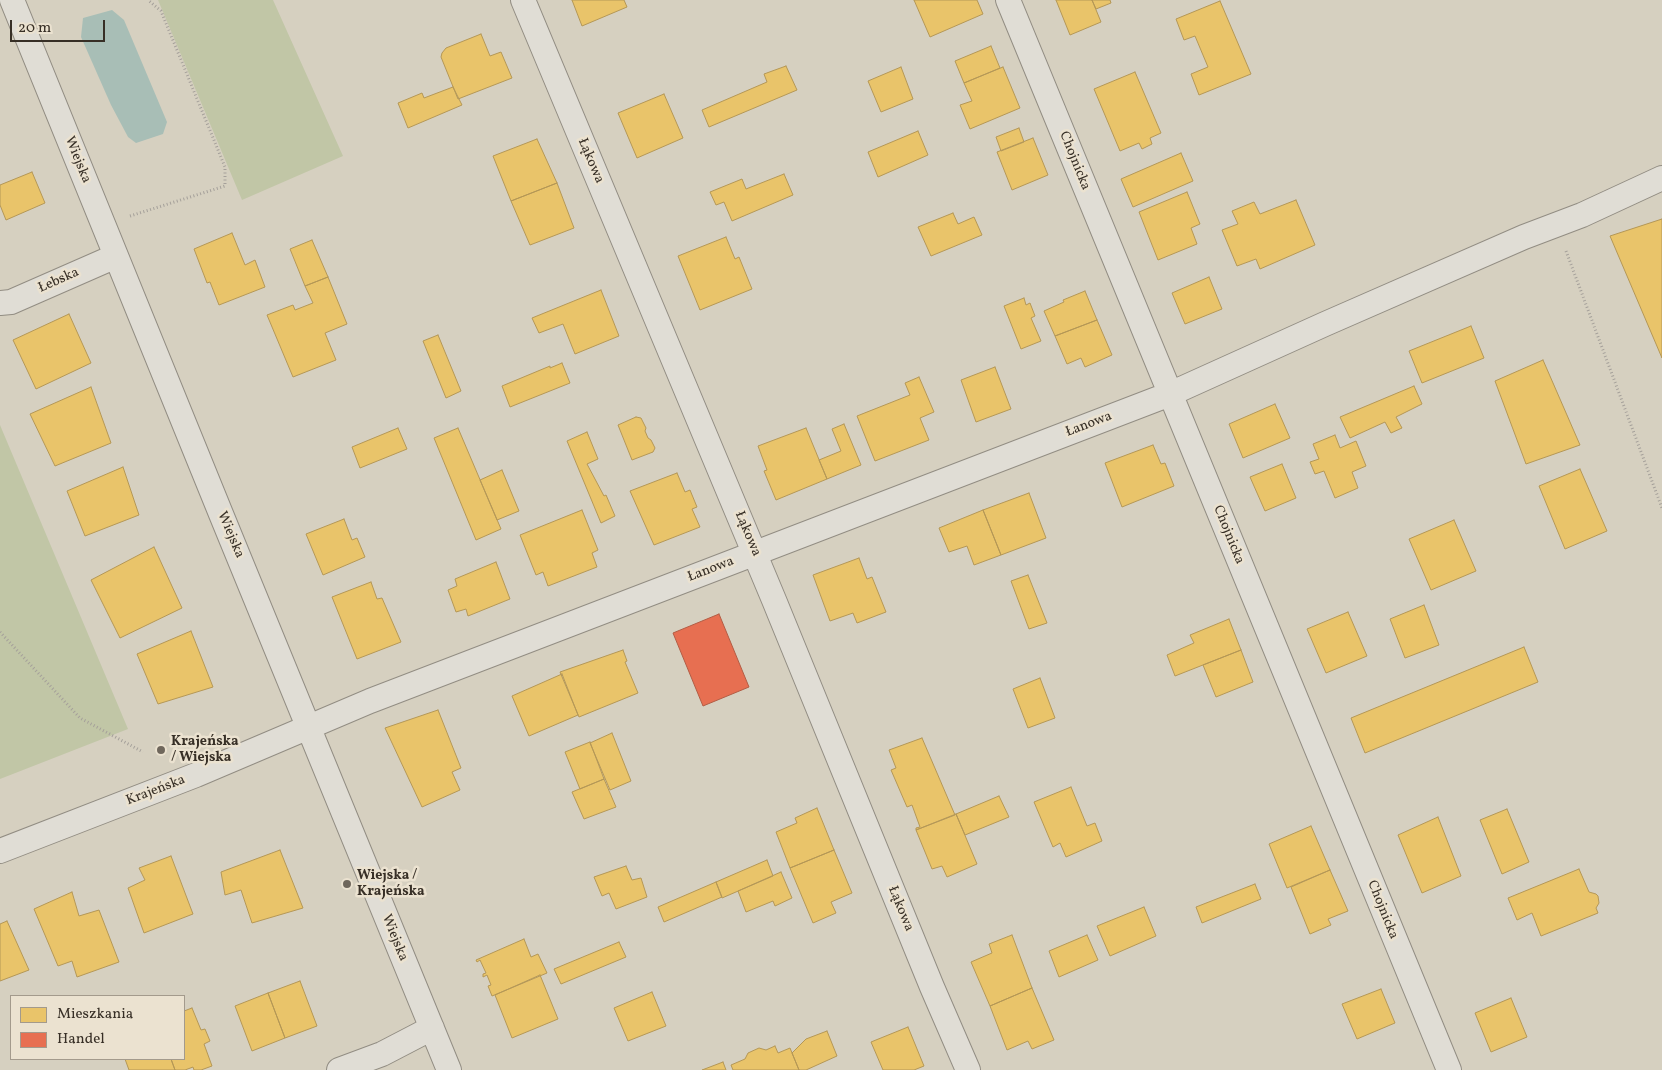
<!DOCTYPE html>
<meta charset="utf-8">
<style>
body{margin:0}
#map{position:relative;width:1662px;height:1070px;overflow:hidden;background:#d6d0c0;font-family:Vollkorn,serif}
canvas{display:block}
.legend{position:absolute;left:10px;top:995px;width:175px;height:65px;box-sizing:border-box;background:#ebe2d0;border:1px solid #a39a8c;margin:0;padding:6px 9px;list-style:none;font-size:15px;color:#372f26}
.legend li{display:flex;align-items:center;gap:10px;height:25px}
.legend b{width:25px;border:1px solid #a39a8c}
.scale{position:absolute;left:10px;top:20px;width:95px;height:22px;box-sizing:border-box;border:2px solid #372f26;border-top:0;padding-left:6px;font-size:15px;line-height:18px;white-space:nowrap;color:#372f26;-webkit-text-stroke:4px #ebe2d0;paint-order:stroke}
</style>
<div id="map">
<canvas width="1662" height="1070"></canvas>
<ul class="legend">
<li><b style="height:14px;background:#e9c46a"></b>Mieszkania</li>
<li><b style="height:14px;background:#e76f51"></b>Handel</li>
</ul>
<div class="scale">20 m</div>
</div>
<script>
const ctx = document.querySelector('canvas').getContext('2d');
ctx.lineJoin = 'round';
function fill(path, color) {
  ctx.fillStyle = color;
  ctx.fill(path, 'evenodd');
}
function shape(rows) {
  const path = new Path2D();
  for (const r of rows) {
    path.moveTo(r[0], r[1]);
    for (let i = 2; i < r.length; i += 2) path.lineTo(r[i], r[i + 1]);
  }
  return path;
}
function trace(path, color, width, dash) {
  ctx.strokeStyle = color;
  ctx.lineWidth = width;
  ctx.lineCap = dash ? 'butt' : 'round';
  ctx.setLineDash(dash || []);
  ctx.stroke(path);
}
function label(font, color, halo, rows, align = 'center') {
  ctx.font = font + ' Vollkorn,serif';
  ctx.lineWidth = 5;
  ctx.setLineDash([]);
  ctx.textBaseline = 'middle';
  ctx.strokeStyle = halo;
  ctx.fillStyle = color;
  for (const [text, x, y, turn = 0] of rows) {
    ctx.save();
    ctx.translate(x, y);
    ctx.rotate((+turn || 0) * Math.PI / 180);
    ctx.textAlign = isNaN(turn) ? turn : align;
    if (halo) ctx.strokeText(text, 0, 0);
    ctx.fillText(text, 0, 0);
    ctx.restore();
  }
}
fill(shape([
 [158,0,273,0,343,156,242,200],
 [0,425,128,729,0,779]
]), '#c1c6a6');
fill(shape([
 [112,10,124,20,167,122,163,134,136,143,128,137,111,105,81,37,83,18]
]), '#a8beb6');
const homes = shape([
 [572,0,624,0,627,7,582,26,572,0],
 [914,0,977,0,983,14,930,37,914,0],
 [1056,0,1092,0,1101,22,1070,35,1056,0],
 [1092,0,1110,0,1111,3,1096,9,1092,0],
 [1220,1,1251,74,1199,95,1191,74,1208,67,1195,36,1184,40,1176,19,1220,1],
 [481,34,490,56,501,52,512,78,458,99,441,57,442,53,446,48,481,34],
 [991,46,1000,68,964,83,955,61,991,46],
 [786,66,797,90,709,127,702,110,767,82,764,74,786,66],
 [901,67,913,99,881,112,868,81,901,67],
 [1003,67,1020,108,970,129,960,105,972,101,964,83,1003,67],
 [1135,72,1161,133,1150,138,1152,144,1142,149,1139,143,1120,151,1094,89,1135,72],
 [453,87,462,105,408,128,398,103,422,93,424,98,453,87],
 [664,94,683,138,637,158,618,113,664,94],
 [1019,128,1024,142,1001,151,996,137,1019,128],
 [918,131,928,155,878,177,868,152,918,131],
 [1033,138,1048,175,1012,190,997,152,1033,138],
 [537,139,557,183,511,201,493,156,537,139],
 [1181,153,1193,181,1133,207,1121,179,1181,153],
 [32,172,45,203,6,220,0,205,0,185,32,172],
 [784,174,793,195,732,221,724,202,716,205,710,192,742,179,746,189,784,174],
 [557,183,574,228,530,245,511,201,557,183],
 [1187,192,1200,224,1191,228,1197,244,1158,260,1139,212,1187,192],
 [1296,200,1315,245,1260,269,1256,259,1237,266,1222,230,1238,224,1232,211,1254,202,1260,214,1296,200],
 [953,213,958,224,974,217,982,235,931,256,918,227,953,213],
 [1662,219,1662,358,1610,236,1662,219],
 [232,233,245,265,255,260,265,287,219,305,210,282,207,283,194,249,232,233],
 [726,237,735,259,739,257,752,289,700,310,678,256,726,237],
 [312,240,328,277,305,286,290,249,312,240],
 [328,277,347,324,325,333,336,360,293,377,267,315,293,305,295,310,313,303,305,286,328,277],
 [1209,277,1222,309,1185,324,1172,293,1209,277],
 [601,290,619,336,575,354,563,324,539,333,532,318,601,290],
 [1085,291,1097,320,1055,336,1044,311,1064,302,1063,300,1085,291],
 [1024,298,1026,305,1030,303,1035,316,1031,318,1041,341,1021,349,1004,306,1024,298],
 [69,314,91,363,36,389,13,340,69,314],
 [1097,320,1112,355,1085,367,1081,358,1067,364,1055,336,1097,320],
 [1471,326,1484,358,1422,383,1409,351,1471,326],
 [438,335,461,391,446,398,423,341,438,335],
 [1543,360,1580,445,1526,464,1495,381,1543,360],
 [562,363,570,383,510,407,502,386,550,366,550,368,562,363],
 [995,367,1011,409,976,422,961,380,995,367],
 [919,377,934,412,920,418,929,440,875,461,857,416,910,395,905,383,919,377],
 [1414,386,1422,404,1396,417,1402,428,1391,433,1385,422,1350,438,1340,417,1414,386],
 [91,387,111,443,55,466,30,414,91,387],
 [1275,404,1290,438,1243,458,1229,424,1275,404],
 [636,417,641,418,646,428,645,431,648,438,651,440,655,448,653,452,632,460,618,425,636,417],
 [844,424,861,465,827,479,819,460,841,451,832,429,844,424],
 [398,428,407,449,360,468,352,447,398,428],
 [458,428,501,529,476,540,434,438,458,428],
 [806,428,827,479,776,500,764,471,767,470,758,446,806,428],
 [587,432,598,459,587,464,604,496,606,495,615,516,601,523,567,441,587,432],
 [1335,435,1340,448,1356,441,1366,466,1352,472,1358,488,1335,498,1324,471,1315,474,1310,462,1319,459,1313,444,1335,435],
 [1153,445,1161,464,1165,463,1174,486,1122,507,1105,463,1153,445],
 [1282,464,1296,498,1265,511,1250,477,1282,464],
 [123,467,139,515,85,536,67,491,123,467],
 [1580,469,1607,531,1565,549,1539,486,1580,469],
 [502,470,519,511,497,520,480,480,502,470],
 [677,473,685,492,690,490,697,507,692,509,700,527,654,545,630,491,677,473],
 [1029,493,1046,538,1001,555,983,510,1029,493],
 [582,510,598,550,592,553,597,567,548,586,543,572,536,575,520,535,582,510],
 [983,510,1001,555,974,565,967,546,949,552,939,528,983,510],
 [344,519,352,540,357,538,365,557,323,575,306,534,344,519],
 [1454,520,1476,571,1431,590,1409,539,1454,520],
 [154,547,182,608,120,638,91,580,154,547],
 [859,558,867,579,872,577,886,612,857,623,853,613,830,621,813,575,859,558],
 [496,562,510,599,468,616,466,609,456,612,448,590,457,586,455,579,496,562],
 [1028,575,1047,623,1029,629,1011,581,1028,575],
 [371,582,377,599,382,598,401,642,357,659,332,597,371,582],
 [1424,605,1439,645,1405,658,1390,619,1424,605],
 [1348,612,1367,656,1326,673,1307,629,1348,612],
 [1229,619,1241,650,1175,676,1167,655,1194,643,1190,635,1229,619],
 [191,631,213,687,158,704,137,654,191,631],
 [1524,647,1538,682,1365,753,1351,718,1524,647],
 [623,650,627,661,625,662,638,693,579,717,560,672,623,650],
 [1241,650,1253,682,1216,697,1203,665,1241,650],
 [562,674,578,715,529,736,512,696,562,674],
 [1040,678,1055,718,1028,728,1013,689,1040,678],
 [438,710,461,768,452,772,460,790,422,807,385,728,438,710],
 [612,733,631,781,610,790,590,743,612,733],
 [922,738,955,815,916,830,916,828,920,827,912,805,907,807,891,770,896,768,889,750,922,738],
 [590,742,604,779,580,789,565,752,590,742],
 [604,779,616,807,584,819,572,792,604,779],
 [1071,787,1087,826,1095,823,1102,841,1066,857,1060,843,1053,847,1034,802,1071,787],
 [999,796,1009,817,965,835,956,814,999,796],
 [817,808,834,850,790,868,776,832,797,823,795,818,817,808],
 [1507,809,1529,862,1502,874,1480,820,1507,809],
 [956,814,977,864,947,877,942,866,932,869,916,830,956,814],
 [1438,817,1461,876,1422,893,1398,835,1438,817],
 [1311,826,1330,870,1287,888,1269,844,1311,826],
 [280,850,303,908,252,923,241,890,225,895,221,872,280,850],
 [834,850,852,893,831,902,836,913,813,923,790,868,834,850],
 [171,856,193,914,144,933,128,888,145,880,139,868,171,856],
 [767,860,773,876,722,898,716,882,767,860],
 [626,866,632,880,641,878,647,897,616,909,609,893,602,896,594,877,626,866],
 [1579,869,1589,892,1596,894,1598,896,1599,903,1596,908,1598,913,1541,936,1532,913,1517,920,1508,898,1579,869],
 [1330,870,1348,911,1328,919,1331,925,1310,934,1291,887,1330,870],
 [781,872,792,898,775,906,773,901,746,912,738,891,781,872],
 [716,882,722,897,664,922,658,907,716,882],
 [1255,884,1261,899,1202,923,1196,907,1255,884],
 [72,892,79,916,99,910,119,962,77,977,72,961,58,966,34,909,72,892],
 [1144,907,1156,936,1110,956,1097,926,1144,907],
 [7,921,29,970,0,981,0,924,7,921],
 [1012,935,1032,988,990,1006,971,962,992,953,989,944,1012,935],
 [1087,935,1098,960,1059,977,1049,951,1087,935],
 [524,939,531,957,538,954,547,973,492,996,488,986,491,985,487,975,483,977,483,974,486,973,480,960,477,962,476,960,524,939],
 [619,942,626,957,561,984,554,969,619,942],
 [540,975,558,1019,512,1038,495,995,540,975],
 [300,981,317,1026,285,1038,268,993,300,981],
 [1032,988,1054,1040,1032,1049,1028,1041,1007,1050,990,1006,1032,988],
 [1381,989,1395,1023,1357,1039,1342,1004,1381,989],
 [652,992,666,1026,628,1041,614,1008,652,992],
 [268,993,285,1038,252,1051,235,1006,268,993],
 [1511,998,1527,1037,1491,1052,1475,1013,1511,998],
 [192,1008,201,1030,205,1029,210,1041,204,1044,212,1066,201,1070,194,1070,193,1067,185,1070,175,1070,171,1059,184,1059,184,1011,192,1008],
 [908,1027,924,1066,914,1070,883,1070,871,1042,908,1027],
 [827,1031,837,1056,806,1070,799,1070,792,1053,806,1039,827,1031],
 [775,1046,778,1053,790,1048,799,1070,733,1070,731,1065,745,1059,748,1053,759,1048,766,1050,775,1046],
 [125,1059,171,1059,175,1070,129,1070,125,1059],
 [723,1062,726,1070,702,1070,723,1062]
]);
fill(homes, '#e9c46a');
trace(homes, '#b49756', 1);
const shops = shape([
 [719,614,749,687,703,706,673,633,719,614]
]);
fill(shops, '#e76f51');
trace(shops, '#b25c44', 1);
const street = shape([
 [12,0,221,514,449,1070],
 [523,0,774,600,932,987,968,1070],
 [1008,0,1449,1070],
 [0,303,11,302,116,256],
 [0,851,196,775,370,701,1170,394,1325,324,1524,237,1582,215,1662,178],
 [339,1070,382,1054,432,1028]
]);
trace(street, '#928d83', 26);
trace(shape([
 [130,216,225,186,225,167,161,11,148,0],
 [1566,251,1662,508],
 [0,632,80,718,143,752]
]), '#a5a09a', 3, [1, 2.5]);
trace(street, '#e0ddd5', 24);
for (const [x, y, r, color] of [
 [161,750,5,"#6f675c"],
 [347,884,5,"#6f675c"]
]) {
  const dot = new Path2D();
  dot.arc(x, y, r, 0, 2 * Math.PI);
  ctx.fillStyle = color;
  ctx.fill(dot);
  trace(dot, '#ebe2d0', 2);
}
label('14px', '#372f26', '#ebe2d0', [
 ["Wiejska",77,160,68],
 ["Łąkowa",590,161,67],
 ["Chojnicka",1074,161,68],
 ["Łebska",59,281,-24],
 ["Łanowa",1089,425,-21],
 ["Łąkowa",747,534,67],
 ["Wiejska",230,535,67],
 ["Chojnicka",1228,535,68],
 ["Łanowa",711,570,-21],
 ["Krajeńska",156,791,-21],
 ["Łąkowa",900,909,68],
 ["Chojnicka",1382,910,68],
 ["Wiejska",394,938,68]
]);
label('bold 14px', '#372f26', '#ebe2d0', [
 ["Krajeńska",171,742],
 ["/ Wiejska",171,758],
 ["Wiejska /",357,876],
 ["Krajeńska",357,892]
], 'left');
</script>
